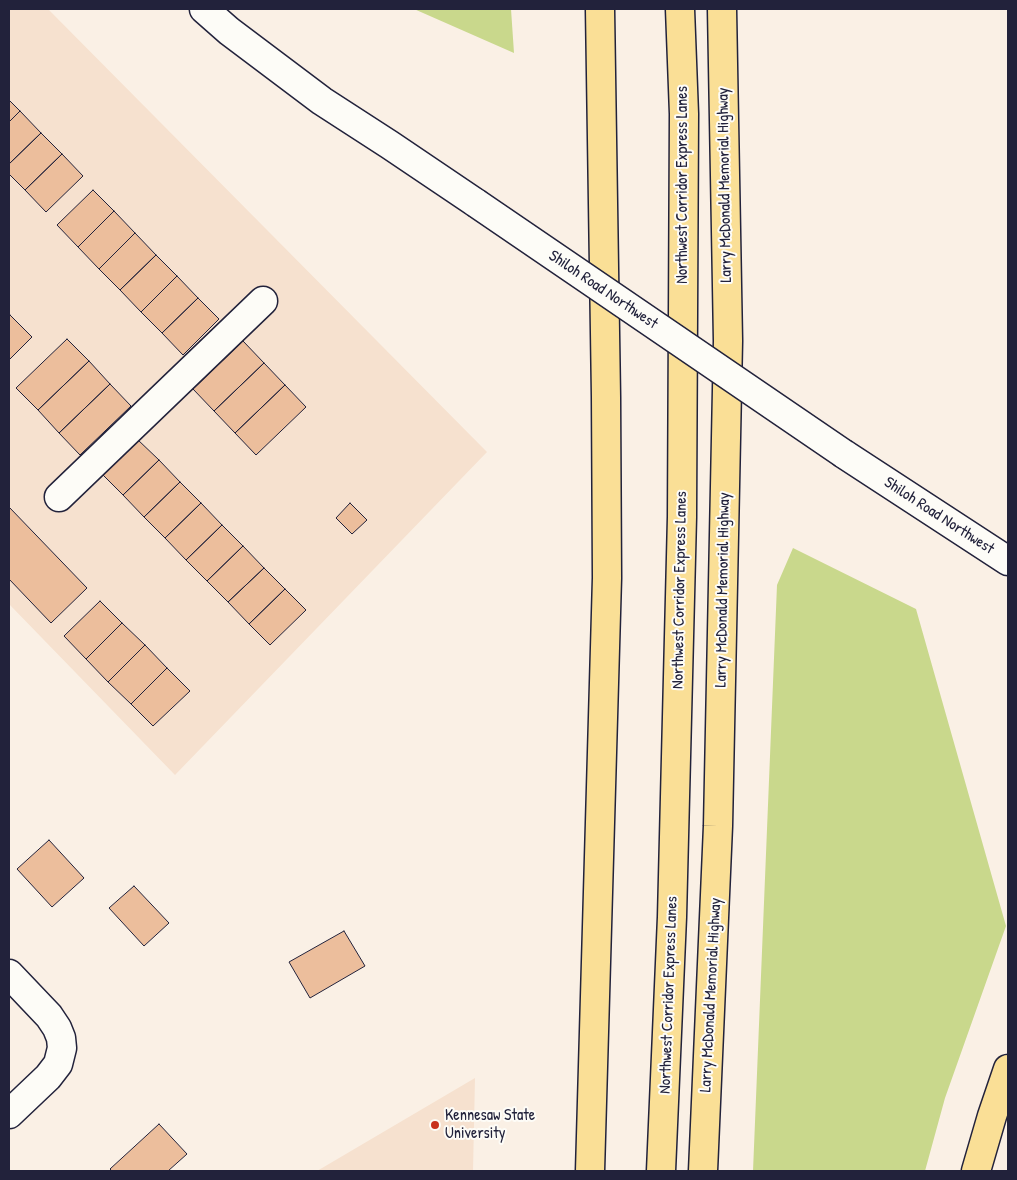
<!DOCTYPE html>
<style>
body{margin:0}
#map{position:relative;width:1017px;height:1180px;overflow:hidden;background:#faf0e5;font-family:"Patrick Hand",sans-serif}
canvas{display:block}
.frame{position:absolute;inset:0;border:10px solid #22223b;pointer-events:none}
</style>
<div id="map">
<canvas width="1017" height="1180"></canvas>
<div class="frame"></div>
</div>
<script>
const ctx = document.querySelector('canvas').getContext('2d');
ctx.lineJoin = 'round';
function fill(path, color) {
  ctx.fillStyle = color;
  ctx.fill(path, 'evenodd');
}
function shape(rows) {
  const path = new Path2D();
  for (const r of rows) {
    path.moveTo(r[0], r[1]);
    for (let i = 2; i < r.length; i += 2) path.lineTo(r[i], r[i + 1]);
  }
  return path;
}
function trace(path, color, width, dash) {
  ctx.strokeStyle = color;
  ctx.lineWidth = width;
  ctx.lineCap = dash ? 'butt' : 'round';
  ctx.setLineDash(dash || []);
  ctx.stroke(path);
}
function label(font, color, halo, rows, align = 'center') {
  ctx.font = font + ' "Patrick Hand",sans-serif';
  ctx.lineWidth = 4;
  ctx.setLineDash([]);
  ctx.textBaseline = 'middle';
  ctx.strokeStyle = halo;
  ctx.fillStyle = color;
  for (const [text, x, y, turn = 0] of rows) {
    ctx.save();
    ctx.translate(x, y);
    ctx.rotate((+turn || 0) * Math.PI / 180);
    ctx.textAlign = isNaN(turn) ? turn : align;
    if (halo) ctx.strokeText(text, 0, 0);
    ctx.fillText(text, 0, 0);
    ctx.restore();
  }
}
fill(shape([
 [9,9,48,9,487,452,175,775,9,604],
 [475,1078,473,1171,317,1171]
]), '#f6e1cf');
fill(shape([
 [414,9,511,9,514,53],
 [793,548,916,609,1006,926,945,1098,925,1171,753,1171,777,585]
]), '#c9d88c');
const building = shape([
 [9,100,20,111,9,122,9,100],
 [20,111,41,133,9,164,9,122,20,111],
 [41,133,62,154,25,190,9,174,9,164,41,133],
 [62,154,83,176,46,212,25,190,62,154],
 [93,190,114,211,78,247,57,225,93,190],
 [114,211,135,233,99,269,78,247,114,211],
 [135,233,156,255,120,290,99,269,135,233],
 [156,255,177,276,141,312,120,290,156,255],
 [177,276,198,298,162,333,141,312,177,276],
 [198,298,219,319,183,355,162,333,198,298],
 [10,315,32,337,9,360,9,316,10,315],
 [67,339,89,361,38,410,16,388,67,339],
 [243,341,264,363,214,411,193,389,243,341],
 [89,361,110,384,59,433,38,410,89,361],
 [264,363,285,385,235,433,214,411,264,363],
 [110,384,131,406,80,455,59,433,110,384],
 [285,385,306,407,256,455,235,433,285,385],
 [137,439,159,460,123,495,102,474,137,439],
 [159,460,180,482,144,517,123,495,159,460],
 [180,482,201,503,165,538,144,517,180,482],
 [201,503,222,525,186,560,165,538,201,503],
 [350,503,367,520,352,534,336,518,350,503],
 [9,507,87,588,51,623,9,579,9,507],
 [222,525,243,546,207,581,186,560,222,525],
 [243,546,264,568,228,602,207,581,243,546],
 [264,568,285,589,249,624,228,602,264,568],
 [285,589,306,610,270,645,249,624,285,589],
 [100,601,122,623,86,659,64,636,100,601],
 [122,623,145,645,108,682,86,659,122,623],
 [145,645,167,668,131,704,108,682,145,645],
 [167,668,190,691,153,726,131,704,167,668],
 [49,840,84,878,52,907,17,869,49,840],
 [134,886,169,923,144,946,109,908,134,886],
 [344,931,365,966,310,998,289,962,344,931],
 [159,1124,187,1154,168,1171,112,1171,110,1169,159,1124]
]);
fill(building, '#ecbe9c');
trace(building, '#22223b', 1);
const minor = shape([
 [204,9,229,31,322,101,390,145,476,203],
 [844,454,1008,561],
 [59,497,263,301],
 [9,974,49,1016,57,1028,61,1038,62,1048,58,1064,48,1077,9,1114]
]);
const major = shape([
 [976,1171,992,1116,1008,1069]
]);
const highway = shape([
 [590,1171,607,578,606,397,600,9],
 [661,1171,672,917,682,517,684,114,680,9],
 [703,1171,718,826,728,341,722,9]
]);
trace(minor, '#22223b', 31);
trace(major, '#22223b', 31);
trace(highway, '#22223b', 31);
trace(minor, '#fdfcf7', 28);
trace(major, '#fadf96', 28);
trace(highway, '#fadf96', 28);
const minorBridge = shape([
 [476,203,844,454]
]);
trace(minorBridge, '#22223b', 31, []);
trace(minorBridge, '#fdfcf7', 28);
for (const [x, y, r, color] of [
 [435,1125,5,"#c8321e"]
]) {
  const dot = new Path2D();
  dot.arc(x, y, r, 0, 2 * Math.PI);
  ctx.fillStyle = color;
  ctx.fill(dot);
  trace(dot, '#fdfcf7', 2);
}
label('16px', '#22223b', '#fdfcf7', [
 ["Northwest Corridor Express Lanes",683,185,-90],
 ["Larry McDonald Memorial Highway",725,185,-91],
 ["Shiloh Road Northwest",603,290,34],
 ["Shiloh Road Northwest",939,516,33],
 ["Northwest Corridor Express Lanes",680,590,-89],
 ["Larry McDonald Memorial Highway",723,590,-89],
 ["Northwest Corridor Express Lanes",669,995,-88],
 ["Larry McDonald Memorial Highway",711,995,-87]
]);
label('16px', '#22223b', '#fdfcf7', [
 ["Kennesaw State",445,1116],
 ["University",445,1134]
], 'left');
</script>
